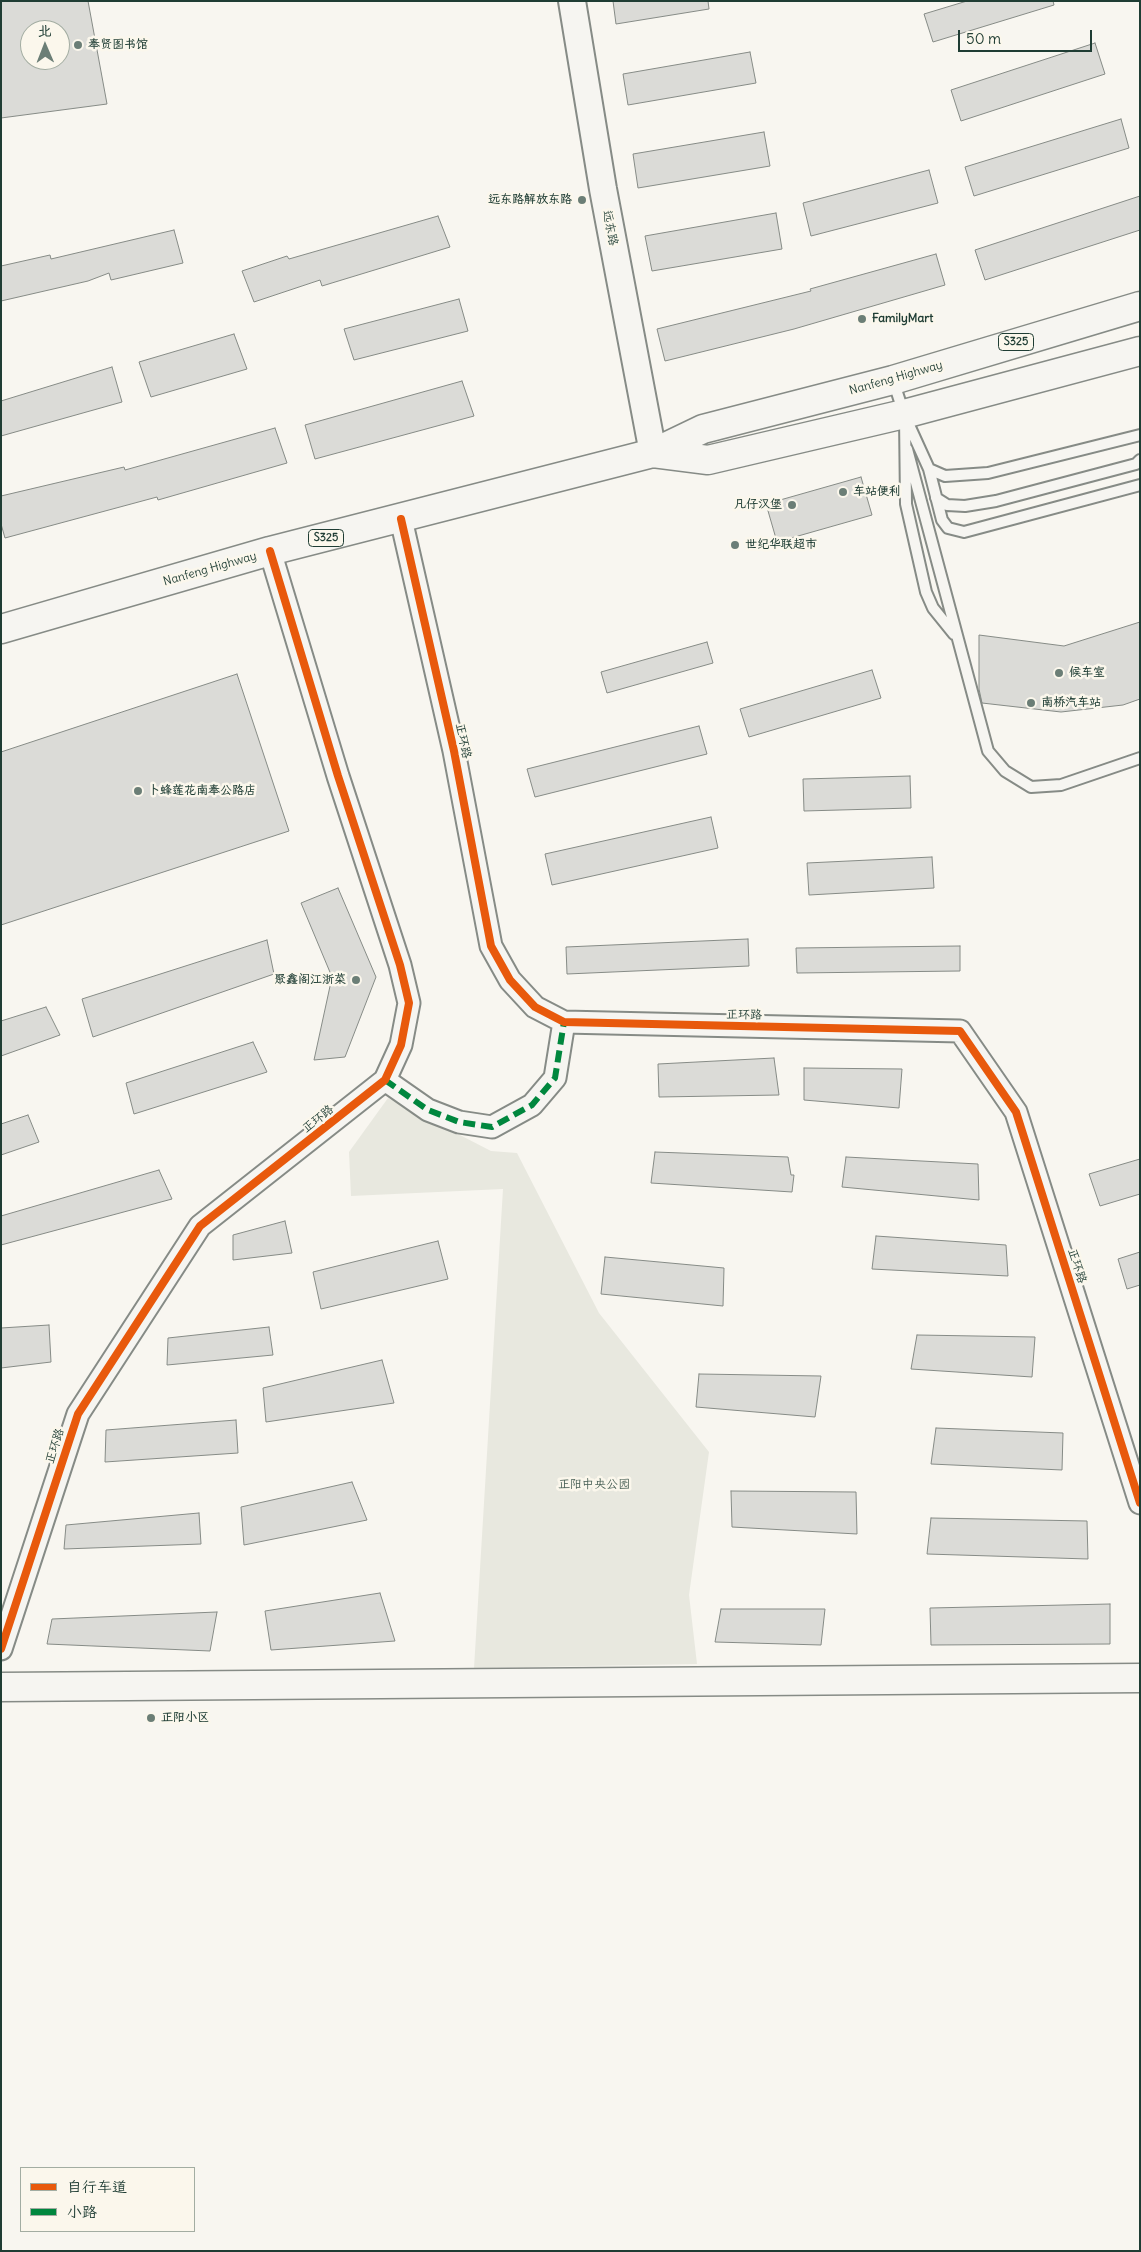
<!DOCTYPE html>
<meta charset="utf-8">
<style>
body{margin:0}
#map{position:relative;width:1141px;height:2252px;overflow:hidden;background:#f8f6f0;font-family:Delius,"LXGW WenKai TC",sans-serif}
canvas{display:block}
.frame{position:absolute;inset:0;border:2px solid #1f3d34;pointer-events:none}
.legend{position:absolute;left:20px;top:2167px;width:175px;height:65px;box-sizing:border-box;background:#fbf7ec;border:1px solid #a3ada2;margin:0;padding:6px 9px;list-style:none;font-size:15px;color:#1f3d34}
.legend li{display:flex;align-items:center;gap:10px;height:25px}
.legend b{width:25px;border:1px solid #a3ada2}
.north{position:absolute;left:20px;top:20px;width:50px;height:50px;box-sizing:border-box;background:#fbf7ec;border:1px solid #a3ada2;border-radius:50%;rotate:359deg;font-size:14px;font-weight:700;line-height:20px;text-align:center;color:#1f3d34}
.north::after{content:'';display:block;margin:auto;width:18px;height:22px;background:#6b7e76;clip-path:polygon(50% 0,100% 100%,50% 72%,0 100%)}
.scale{position:absolute;left:958px;top:30px;width:134px;height:22px;box-sizing:border-box;border:2px solid #1f3d34;border-top:0;padding-left:6px;font-size:15px;line-height:18px;white-space:nowrap;color:#1f3d34;-webkit-text-stroke:4px #fbf7ec;paint-order:stroke}
</style>
<div id="map">
<canvas width="1141" height="2252"></canvas>
<div class="frame"></div>
<ul class="legend">
<li><b style="height:6px;background:#e8590c"></b>自行车道</li>
<li><b style="height:6px;background:#00873e"></b>小路</li>
</ul>
<div class="north">北</div>
<div class="scale">50 m</div>
</div>
<script>
const ctx = document.querySelector('canvas').getContext('2d');
ctx.lineJoin = 'round';
function fill(path, color) {
  ctx.fillStyle = color;
  ctx.fill(path, 'evenodd');
}
function shape(rows) {
  const path = new Path2D();
  for (const r of rows) {
    path.moveTo(r[0], r[1]);
    for (let i = 2; i < r.length; i += 2) path.lineTo(r[i], r[i + 1]);
  }
  return path;
}
function trace(path, color, width, dash) {
  ctx.strokeStyle = color;
  ctx.lineWidth = width;
  ctx.lineCap = dash ? 'butt' : 'round';
  ctx.setLineDash(dash || []);
  ctx.stroke(path);
}
function label(font, color, halo, rows, align = 'center') {
  ctx.font = font + ' Delius,"LXGW WenKai TC",sans-serif';
  ctx.lineWidth = 5;
  ctx.setLineDash([]);
  ctx.textBaseline = 'middle';
  ctx.strokeStyle = halo;
  ctx.fillStyle = color;
  for (const [text, x, y, turn = 0] of rows) {
    ctx.save();
    ctx.translate(x, y);
    ctx.rotate((+turn || 0) * Math.PI / 180);
    ctx.textAlign = isNaN(turn) ? turn : align;
    if (halo) ctx.strokeText(text, 0, 0);
    ctx.fillText(text, 0, 0);
    ctx.restore();
  }
}
fill(shape([
 [388,1098,491,1151,517,1153,599,1313,709,1452,689,1595,697,1664,474,1668,503,1189,351,1196,349,1152]
]), '#e8e8df');
const building = shape([
 [1,1,88,1,107,104,1,118,1,1],
 [30,30,60,30,60,60,30,60,30,30],
 [613,1,708,1,709,9,616,24,613,1],
 [967,1,1053,1,1054,5,933,42,924,14,967,1],
 [1095,43,1105,74,961,121,951,90,1095,43],
 [750,52,756,83,628,105,623,74,750,52],
 [1121,119,1129,148,974,196,965,167,1121,119],
 [764,132,770,166,638,188,633,154,764,132],
 [929,170,938,203,811,236,803,203,929,170],
 [1140,196,1140,230,985,280,975,250,1140,196],
 [776,213,782,249,652,271,645,236,776,213],
 [438,216,450,247,322,286,320,280,254,302,242,271,287,256,289,259,438,216],
 [174,230,183,263,111,280,109,273,88,281,1,301,1,266,50,255,51,259,174,230],
 [936,254,945,285,794,329,665,361,657,329,811,291,810,289,936,254],
 [459,299,468,331,354,360,344,329,459,299],
 [234,334,247,369,151,397,139,362,234,334],
 [112,367,122,402,1,436,1,401,112,367],
 [462,381,474,416,315,459,305,425,462,381],
 [275,428,287,463,158,500,157,497,5,538,1,524,1,496,124,467,125,470,275,428],
 [861,477,872,515,777,542,766,504,861,477],
 [1140,622,1140,699,1123,705,1061,712,982,703,979,689,979,635,1064,646,1140,622],
 [707,642,713,663,607,693,601,672,707,642],
 [872,670,881,698,749,737,740,709,872,670],
 [237,674,289,831,1,925,1,752,237,674],
 [699,726,707,754,535,797,527,769,699,726],
 [910,776,911,808,804,811,803,779,910,776],
 [711,817,718,848,552,885,545,854,711,817],
 [932,857,934,888,809,895,807,863,932,857],
 [338,888,376,977,345,1057,314,1060,332,977,301,903,338,888],
 [748,939,749,966,567,974,566,947,748,939],
 [267,940,274,974,93,1037,82,999,267,940],
 [960,946,960,971,797,973,796,948,960,946],
 [46,1007,60,1035,1,1056,1,1021,46,1007],
 [253,1042,267,1072,134,1114,126,1083,253,1042],
 [774,1058,779,1095,659,1097,658,1064,774,1058],
 [804,1068,902,1069,899,1108,804,1100,804,1068],
 [28,1115,39,1142,1,1155,1,1124,28,1115],
 [655,1152,788,1157,791,1175,794,1175,792,1192,651,1183,655,1152],
 [846,1157,978,1164,979,1200,842,1187,846,1157],
 [1140,1159,1140,1194,1100,1206,1089,1174,1140,1159],
 [159,1170,172,1199,1,1245,1,1216,159,1170],
 [285,1221,292,1253,233,1260,233,1235,285,1221],
 [876,1236,1006,1245,1008,1276,872,1269,876,1236],
 [438,1241,448,1279,321,1309,313,1272,438,1241],
 [1140,1252,1140,1285,1127,1289,1118,1259,1140,1252],
 [605,1257,724,1268,723,1306,601,1294,605,1257],
 [49,1325,51,1362,1,1368,1,1328,49,1325],
 [269,1327,273,1355,167,1365,168,1338,269,1327],
 [917,1335,1035,1337,1032,1377,911,1369,917,1335],
 [382,1360,394,1403,266,1422,263,1388,382,1360],
 [699,1374,821,1376,815,1417,696,1407,699,1374],
 [236,1420,238,1453,105,1462,106,1430,236,1420],
 [936,1428,1063,1433,1062,1470,931,1464,936,1428],
 [352,1482,367,1520,244,1545,241,1507,352,1482],
 [731,1491,856,1492,857,1534,732,1527,731,1491],
 [199,1513,201,1544,64,1549,66,1525,199,1513],
 [931,1518,1087,1521,1088,1559,927,1554,931,1518],
 [380,1593,395,1641,271,1650,265,1611,380,1593],
 [1110,1604,1110,1644,931,1645,930,1608,1110,1604],
 [721,1609,825,1609,821,1645,715,1642,721,1609],
 [217,1612,210,1651,47,1644,52,1619,217,1612]
]);
fill(building, '#dbdbd7');
trace(building, '#868b86', 1);
const service = shape([
 [893,380,904,414,929,469,942,520,948,528,964,532,1140,485],
 [905,418,906,504,926,592,933,608,954,634],
 [907,449,988,751,1005,771,1031,787,1061,785,1140,758],
 [929,469,945,476,988,473,1140,435],
 [936,498,947,505,965,506,996,501,1136,464,1140,460]
]);
const minor = shape([
 [401,519,454,751,491,946,510,980,535,1007,564,1022,960,1031,1016,1112,1140,1503],
 [385,1080,428,1110,459,1122,492,1127,532,1105,555,1078,564,1022],
 [1,1649,78,1414,200,1226,385,1080,401,1045,409,1003,400,965,338,776,270,551]
]);
const tertiary = shape([
 [572,1,603,189,653,453]
]);
const secondary = shape([
 [1,1687,1140,1678]
]);
const primary = shape([
 [653,453,708,460,904,414,1140,351],
 [1,629,270,551,653,453,703,429,893,380,1140,306]
]);
trace(service, '#868b86', 14);
trace(minor, '#868b86', 25);
trace(tertiary, '#868b86', 30);
trace(secondary, '#868b86', 31);
trace(primary, '#868b86', 31);
trace(service, '#f6f5f1', 10);
trace(minor, '#f6f5f1', 21);
trace(tertiary, '#f6f5f1', 26);
trace(secondary, '#f6f5f1', 28);
trace(primary, '#f6f5f1', 28);
trace(shape([
 [385,1080,428,1110,459,1122,492,1127,532,1105,555,1078,564,1022]
]), '#00873e', 6, [12, 6]);
trace(shape([
 [401,519,454,751,491,946,510,980,535,1007,564,1022,960,1031,1016,1112,1140,1503],
 [1,1649,78,1414,200,1226,385,1080,401,1045,409,1003,400,965,338,776,270,551]
]), '#e8590c', 8);
for (const [x, y, r, color] of [
 [78,45,5,"#6b7e76"],
 [582,200,5,"#6b7e76"],
 [862,319,5,"#6b7e76"],
 [843,492,5,"#6b7e76"],
 [792,505,5,"#6b7e76"],
 [735,545,5,"#6b7e76"],
 [1059,673,5,"#6b7e76"],
 [1031,703,5,"#6b7e76"],
 [138,791,5,"#6b7e76"],
 [356,980,5,"#6b7e76"],
 [151,1718,5,"#6b7e76"]
]) {
  const dot = new Path2D();
  dot.arc(x, y, r, 0, 2 * Math.PI);
  ctx.fillStyle = color;
  ctx.fill(dot);
  trace(dot, '#fbf7ec', 2);
}
for (const [x, y, w] of [
 [1016,342,35],
 [326,538,35]
]) {
  const box = new Path2D();
  box.roundRect(x - w / 2, y - 8.5, w, 17, 4);
  ctx.fillStyle = '#fbf7ec';
  ctx.fill(box);
  trace(box, '#1f3d34', 1);
}
label('bold 11px', '#1f3d34', null, [
 ["S325",1016,342],
 ["S325",326,538]
]);
label('bold 12px', '#1f3d34', '#fbf7ec', [
 ["奉贤图书馆",88,45],
 ["远东路解放东路",572,200,"right"],
 ["FamilyMart",872,319],
 ["车站便利",853,492],
 ["凡仔汉堡",782,505,"right"],
 ["世纪华联超市",745,545],
 ["候车室",1069,673],
 ["南桥汽车站",1041,703],
 ["卜蜂莲花南奉公路店",148,791],
 ["聚鑫阁江浙菜",346,980,"right"],
 ["正阳小区",161,1718]
], 'left');
label('12px', '#1f3d34', '#fbf7ec', [
 ["远东路",610,228,79],
 ["Nanfeng Highway",896,378,-16],
 ["Nanfeng Highway",210,569,-16],
 ["正环路",463,741,78],
 ["正环路",744,1015,1],
 ["正环路",318,1119,-38],
 ["正环路",1077,1266,72],
 ["正环路",55,1446,-72]
]);
label('12px', '#455d53', '#fbf7ec', [
 ["正阳中央公园",594,1485]
]);
</script>
